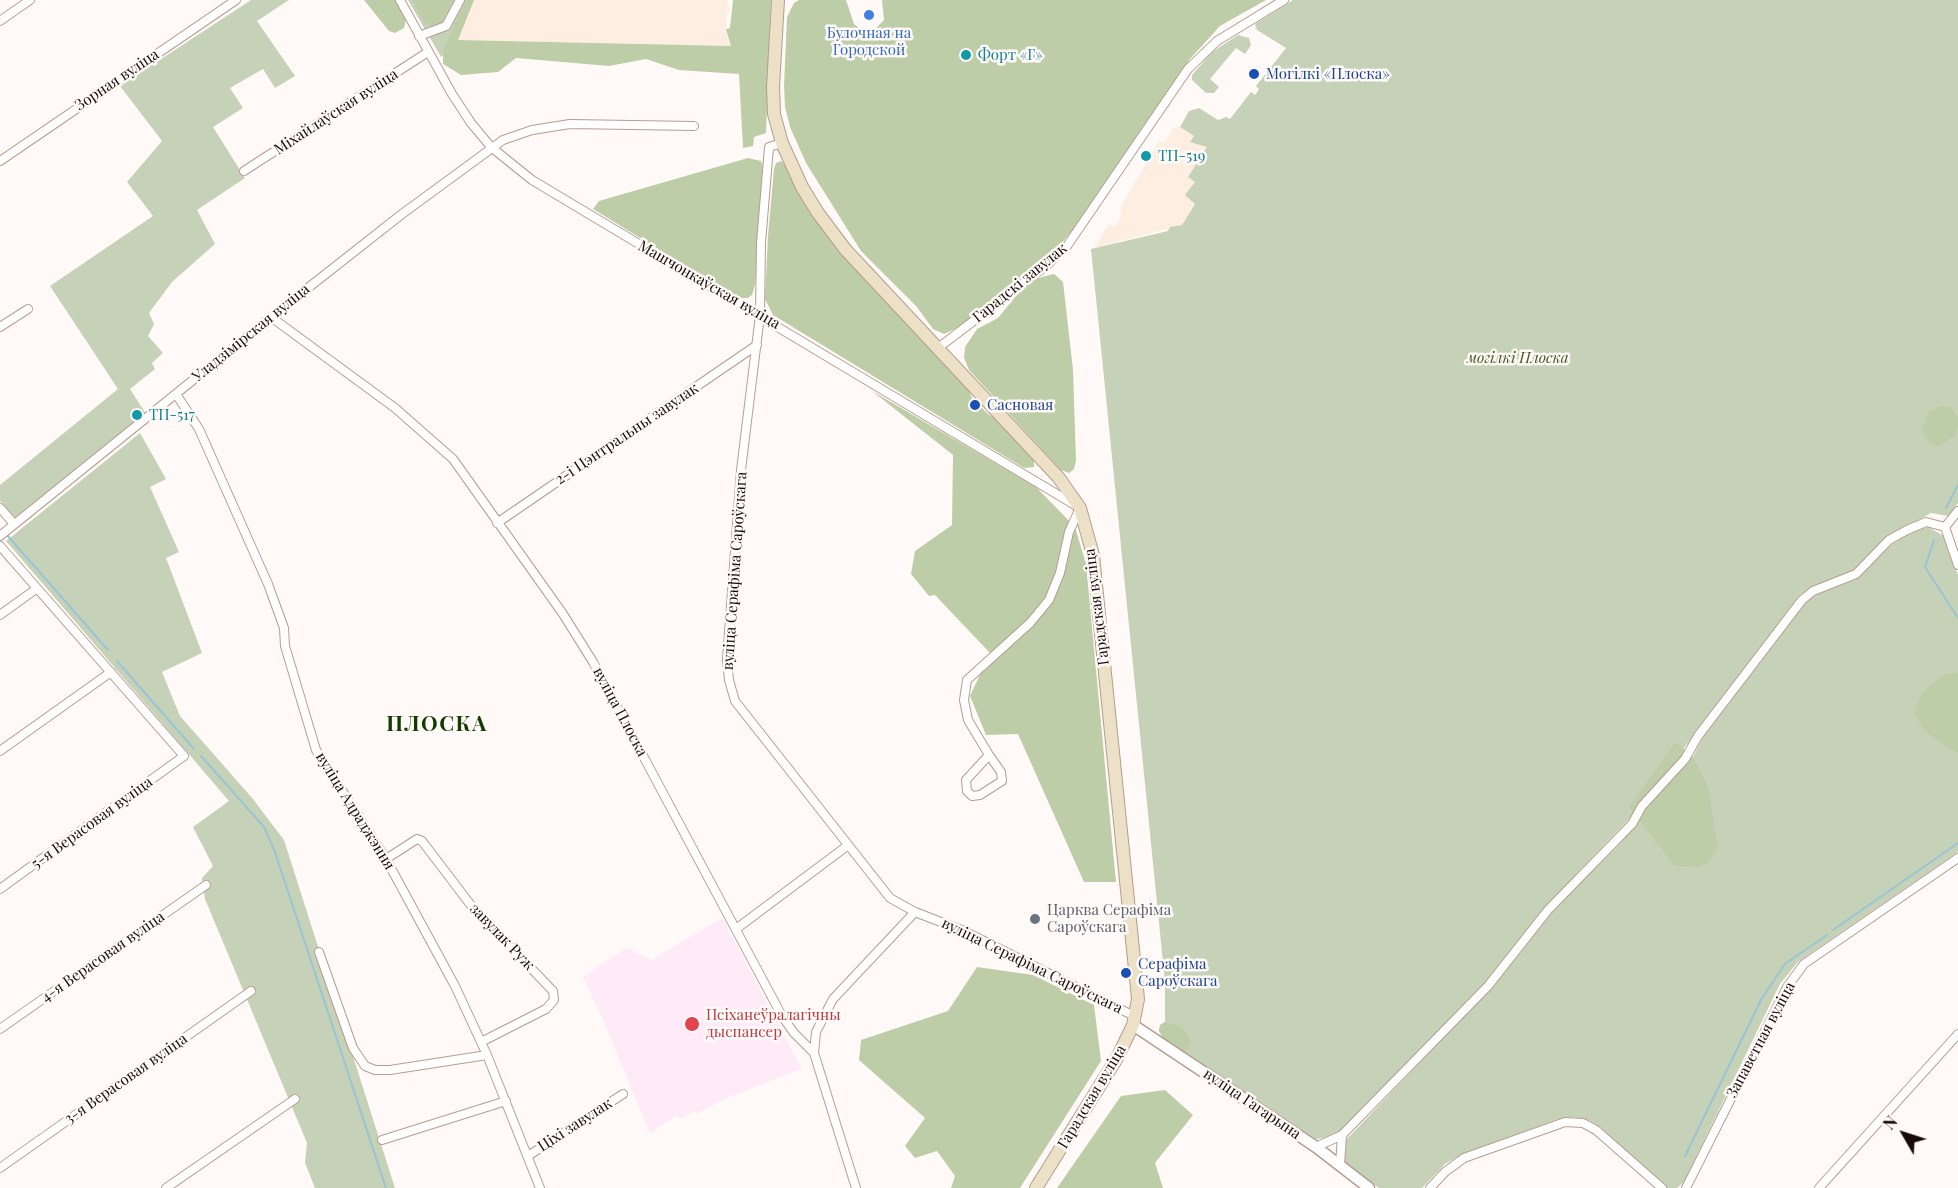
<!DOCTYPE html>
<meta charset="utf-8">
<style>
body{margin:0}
#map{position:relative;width:1958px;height:1188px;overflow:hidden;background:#fffaf7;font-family:"Playfair Display",serif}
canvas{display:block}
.north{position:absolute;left:1874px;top:1104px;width:60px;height:60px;-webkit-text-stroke:4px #fffaf7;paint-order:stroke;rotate:309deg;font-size:16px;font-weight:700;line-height:24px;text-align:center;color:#150c08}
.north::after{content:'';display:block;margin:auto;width:21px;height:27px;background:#150c08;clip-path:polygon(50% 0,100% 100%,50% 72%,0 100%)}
</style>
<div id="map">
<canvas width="1958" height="1188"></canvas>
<div class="north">N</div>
</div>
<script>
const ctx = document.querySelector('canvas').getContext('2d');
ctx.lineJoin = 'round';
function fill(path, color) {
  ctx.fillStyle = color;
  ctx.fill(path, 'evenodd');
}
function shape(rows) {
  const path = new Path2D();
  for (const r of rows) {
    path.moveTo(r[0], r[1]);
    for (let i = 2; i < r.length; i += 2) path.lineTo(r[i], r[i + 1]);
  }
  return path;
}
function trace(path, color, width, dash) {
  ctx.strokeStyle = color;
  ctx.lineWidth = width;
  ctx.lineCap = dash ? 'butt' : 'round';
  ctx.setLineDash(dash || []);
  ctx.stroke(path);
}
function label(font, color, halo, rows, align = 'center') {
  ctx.font = font + ' "Playfair Display",serif';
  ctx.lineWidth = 5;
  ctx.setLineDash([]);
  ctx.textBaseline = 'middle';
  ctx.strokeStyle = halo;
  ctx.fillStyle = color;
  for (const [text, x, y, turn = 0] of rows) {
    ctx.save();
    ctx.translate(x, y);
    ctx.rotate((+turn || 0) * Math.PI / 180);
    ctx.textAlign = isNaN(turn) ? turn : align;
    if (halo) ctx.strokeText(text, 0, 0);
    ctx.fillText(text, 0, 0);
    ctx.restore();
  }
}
fill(shape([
 [474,0,728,0,727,7,730,7,730,12,727,12,726,29,731,46,457,40],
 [1180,127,1194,136,1190,141,1208,146,1189,176,1195,182,1195,203,1182,225,1094,248,1109,224,1114,227,1122,216,1120,208,1159,141,1164,143,1173,128]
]), '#fdeee1');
fill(shape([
 [722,918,802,1069,724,1099,696,1114,695,1111,680,1119,678,1115,650,1133,601,1015,583,977,626,948,654,961,656,957]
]), '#ffeaf8');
fill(shape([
 [251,0,289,0,257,21,295,76,275,88,263,69,230,88,243,108,213,127,245,178,197,210,215,244,172,282,149,313,154,324,148,336,163,353,152,363,155,369,130,389,146,414,16,519,0,501,0,485,118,389,50,286,153,216,127,182,162,141,120,86],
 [408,0,474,0,457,40,441,57],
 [1293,0,1958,0,1958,503,1948,516,1931,513,1917,521,1852,572,1801,594,1634,814,1578,872,1488,980,1342,1130,1326,1138,1316,1139,1163,1038,1159,1031,1160,1025,1165,1022,1165,982,1091,249,1168,231,1170,227,1182,225,1195,204,1185,195,1195,182,1188,177,1207,147,1190,142,1194,136,1180,127,1189,111,1199,108,1218,120,1226,117,1230,119,1251,92,1255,95,1259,89,1256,86,1286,48,1257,30,1255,24],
 [1238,35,1249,38,1251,45,1245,54,1236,48,1210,79,1219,87,1214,93,1206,93,1192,80,1192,75,1212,52],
 [140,433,166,479,150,487,179,552,166,558,202,653,162,672,180,716,253,799,284,840,395,1188,315,1188,305,1163,307,1143,205,899,202,878,213,866,193,827,229,801,6,541],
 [1928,527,1944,536,1958,575,1958,852,1798,962,1780,984,1684,1182,1677,1188,1667,1188,1599,1126,1589,1120,1572,1117,1558,1119,1465,1153,1445,1164,1422,1188,1379,1188,1346,1164,1343,1154,1345,1141,1491,988,1551,911,1617,847,1693,757,1705,733,1804,602,1824,591,1855,580,1891,545,1914,530]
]), '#c6d2b7');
fill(shape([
 [364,0,395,0,406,20,404,28,395,33,389,31],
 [412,0,453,0,443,23,434,27,425,23],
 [466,0,474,0,458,40,731,46,726,29,730,28,733,0,771,0,766,133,754,137,753,146,743,148,739,74,679,70,646,59,609,66,516,58,498,72,461,75,443,64,443,51],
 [799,0,846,0,854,24,863,31,873,31,884,20,882,0,1266,0,1220,26,1190,59,1083,217,1061,244,963,325,944,334,933,329,916,306,861,251,806,163,790,127,785,107,784,86,787,17,794,3],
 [748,158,761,161,764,170,755,285,752,295,748,298,738,298,593,209,599,201],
 [781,161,787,166,810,209,966,383,972,398,988,414,1002,423,1034,459,1034,467,1024,468,773,315,765,299,768,236,774,169,776,163],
 [1054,274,1063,282,1073,370,1076,460,1074,469,1069,473,1061,470,969,370,964,358,965,347,977,329,998,318,1016,296,1038,278],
 [872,391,1036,487,1075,527,1086,564,1116,882,1084,882,1018,734,986,735,970,696,990,653,935,595,929,596,911,574,915,551,952,525,953,455],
 [1941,406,1951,408,1958,418,1958,424,1956,435,1939,446,1931,445,1922,431,1928,412],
 [1958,673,1958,753,1956,753,1925,731,1914,711,1922,693,1945,674],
 [1676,742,1693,757,1708,787,1718,848,1707,863,1697,867,1675,866,1629,807],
 [977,967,1033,975,1094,1005,1101,1061,1020,1188,951,1188,955,1176,937,1151,915,1158,905,1146,925,1118,859,1060,861,1040,948,1011],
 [1165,1022,1177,1025,1186,1032,1191,1043,1185,1052,1163,1038,1159,1031,1160,1025],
 [1165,1090,1193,1115,1155,1163,1163,1188,1057,1188,1121,1096]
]), '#bdcda8');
trace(shape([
 [1946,508,1958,485],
 [7,535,108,650],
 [1934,540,1925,567,1958,618],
 [117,661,194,749],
 [201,756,264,827,275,852,386,1188],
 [1833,930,1958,843],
 [1685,1156,1762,998,1785,964,1827,935]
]), '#99c5d6', 2);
const minor = shape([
 [400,0,452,94,471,123,491,147,532,180,1080,508,1069,532,1060,573,1049,600,1030,623,967,680,964,700,968,720,989,755,966,780,967,791,972,796,980,795,1002,781,1001,772,989,755],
 [0,21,30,0],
 [419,36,446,26,460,0],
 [782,143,769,147,761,243,760,315,741,470,727,659,729,680,735,701,890,898,915,912,964,931,1136,1017],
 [0,161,236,0],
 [244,171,428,52],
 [271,317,395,408,453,459,563,614,593,662,782,1016,794,1033,814,1053,856,1188],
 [0,327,28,309],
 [938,348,1047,265,1067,246,1188,69,1217,41,1284,0],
 [176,394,199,429,268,584,284,628,285,646,316,750,386,859,455,986,487,1055,540,1188],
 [0,508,14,524],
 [497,523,757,345],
 [1945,527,1958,565],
 [0,536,271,317,402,214,503,140,532,130,570,124,694,126],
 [0,546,184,756,0,889],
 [0,615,36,589],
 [0,751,111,672],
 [386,859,417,839,422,841,473,908,553,991,554,1000,546,1009,481,1042],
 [736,929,847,846],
 [319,952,353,1048,365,1066,375,1070,390,1070,487,1055],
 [0,1029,206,885],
 [814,1053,816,1032,833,999,915,912],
 [382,1140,506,1101],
 [1316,1147,1342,1135,1488,986,1548,910,1632,824,1642,806,1685,759,1698,736,1802,600,1813,591,1856,574,1889,540,1907,530,1926,522,1945,527,1958,511],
 [528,1156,623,1094],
 [1340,1165,1342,1135],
 [0,1168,251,991],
 [166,1188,295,1099],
 [1430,1188,1445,1172,1464,1158,1565,1122,1583,1123,1596,1130,1662,1188],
 [1686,1188,1787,987,1804,964,1958,858],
 [1819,1188,1958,1034]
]);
const tertiary = shape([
 [1133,1025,1316,1147,1369,1188]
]);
const secondary = shape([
 [778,0,773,87,774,114,782,143,802,187,818,213,845,249,1059,478,1080,508,1093,555,1138,999,1133,1025,1117,1058,1036,1188]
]);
trace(minor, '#b69d8f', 10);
trace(tertiary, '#b69d8f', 13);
trace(secondary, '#b69d8f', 14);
trace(minor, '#fff', 8);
trace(tertiary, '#fff', 10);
trace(secondary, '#ece1c7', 12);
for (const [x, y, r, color] of [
 [869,15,6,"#3f7fe0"],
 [966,55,6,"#0f9aa8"],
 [1254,74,6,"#1a4fb4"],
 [1146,156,6,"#0f9aa8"],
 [975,405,6,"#1a4fb4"],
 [137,415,6,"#0f9aa8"],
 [1035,919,6,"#6b7280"],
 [1126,973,6,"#1a4fb4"],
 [692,1024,8,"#e0444e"]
]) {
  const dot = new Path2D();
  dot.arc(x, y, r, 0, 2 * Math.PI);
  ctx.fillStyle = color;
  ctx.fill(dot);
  trace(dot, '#fffaf7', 2);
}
label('15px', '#366cbe', '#fffaf7', [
 ["Булочная на",869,33],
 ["Городской",869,50]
]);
label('15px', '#0d838f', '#fffaf7', [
 ["Форт «Г»",978,55],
 ["ТП-519",1158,156],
 ["ТП-517",149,415]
], 'left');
label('15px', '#164399', '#fffaf7', [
 ["Могілкі «Плоска»",1266,74],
 ["Сасновая",987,405],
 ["Серафіма",1138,964],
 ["Сароўскага",1138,981]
], 'left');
label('15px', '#150c08', '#fffaf7', [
 ["Зорная вуліца",117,80,-34],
 ["Міхайлаўская вуліца",336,112,-33],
 ["Гарадскі завулак",1020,283,-39],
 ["Машчонкаўская вуліца",709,285,30],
 ["Уладзімірская вуліца",251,333,-39],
 ["2-і Цэнтральны завулак",627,434,-34],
 ["вуліца Серафіма Сароўскага",735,571,-86],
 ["Гарадская вуліца",1097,607,-97],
 ["вуліца Плоска",620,712,62],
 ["вуліца Адраджэння",355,811,58],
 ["5-я Верасовая вуліца",92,823,-36],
 ["завулак Руж",502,937,46],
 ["4-я Верасовая вуліца",103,957,-35],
 ["вуліца Серафіма Сароўскага",1032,966,26],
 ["Запаветная вуліца",1761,1040,-62],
 ["3-я Верасовая вуліца",126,1079,-35],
 ["Гарадская вуліца",1092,1097,-59],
 ["вуліца Гагарына",1252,1104,34],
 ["Ціхі завулак",575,1125,-33]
]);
label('italic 15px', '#455822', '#fffaf7', [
 ["могілкі Плоска",1518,358]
]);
label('15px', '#5b616d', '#fffaf7', [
 ["Царква Серафіма",1047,910],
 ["Сароўскага",1047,927]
], 'left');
label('15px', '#be3a42', '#fffaf7', [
 ["Псіханеўралагічны",706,1015],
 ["дыспансер",706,1032]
], 'left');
ctx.letterSpacing = '1.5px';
label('bold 21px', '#123c00', '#fffaf7', [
 ["ПЛОСКА",437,724]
]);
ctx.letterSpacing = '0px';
</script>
